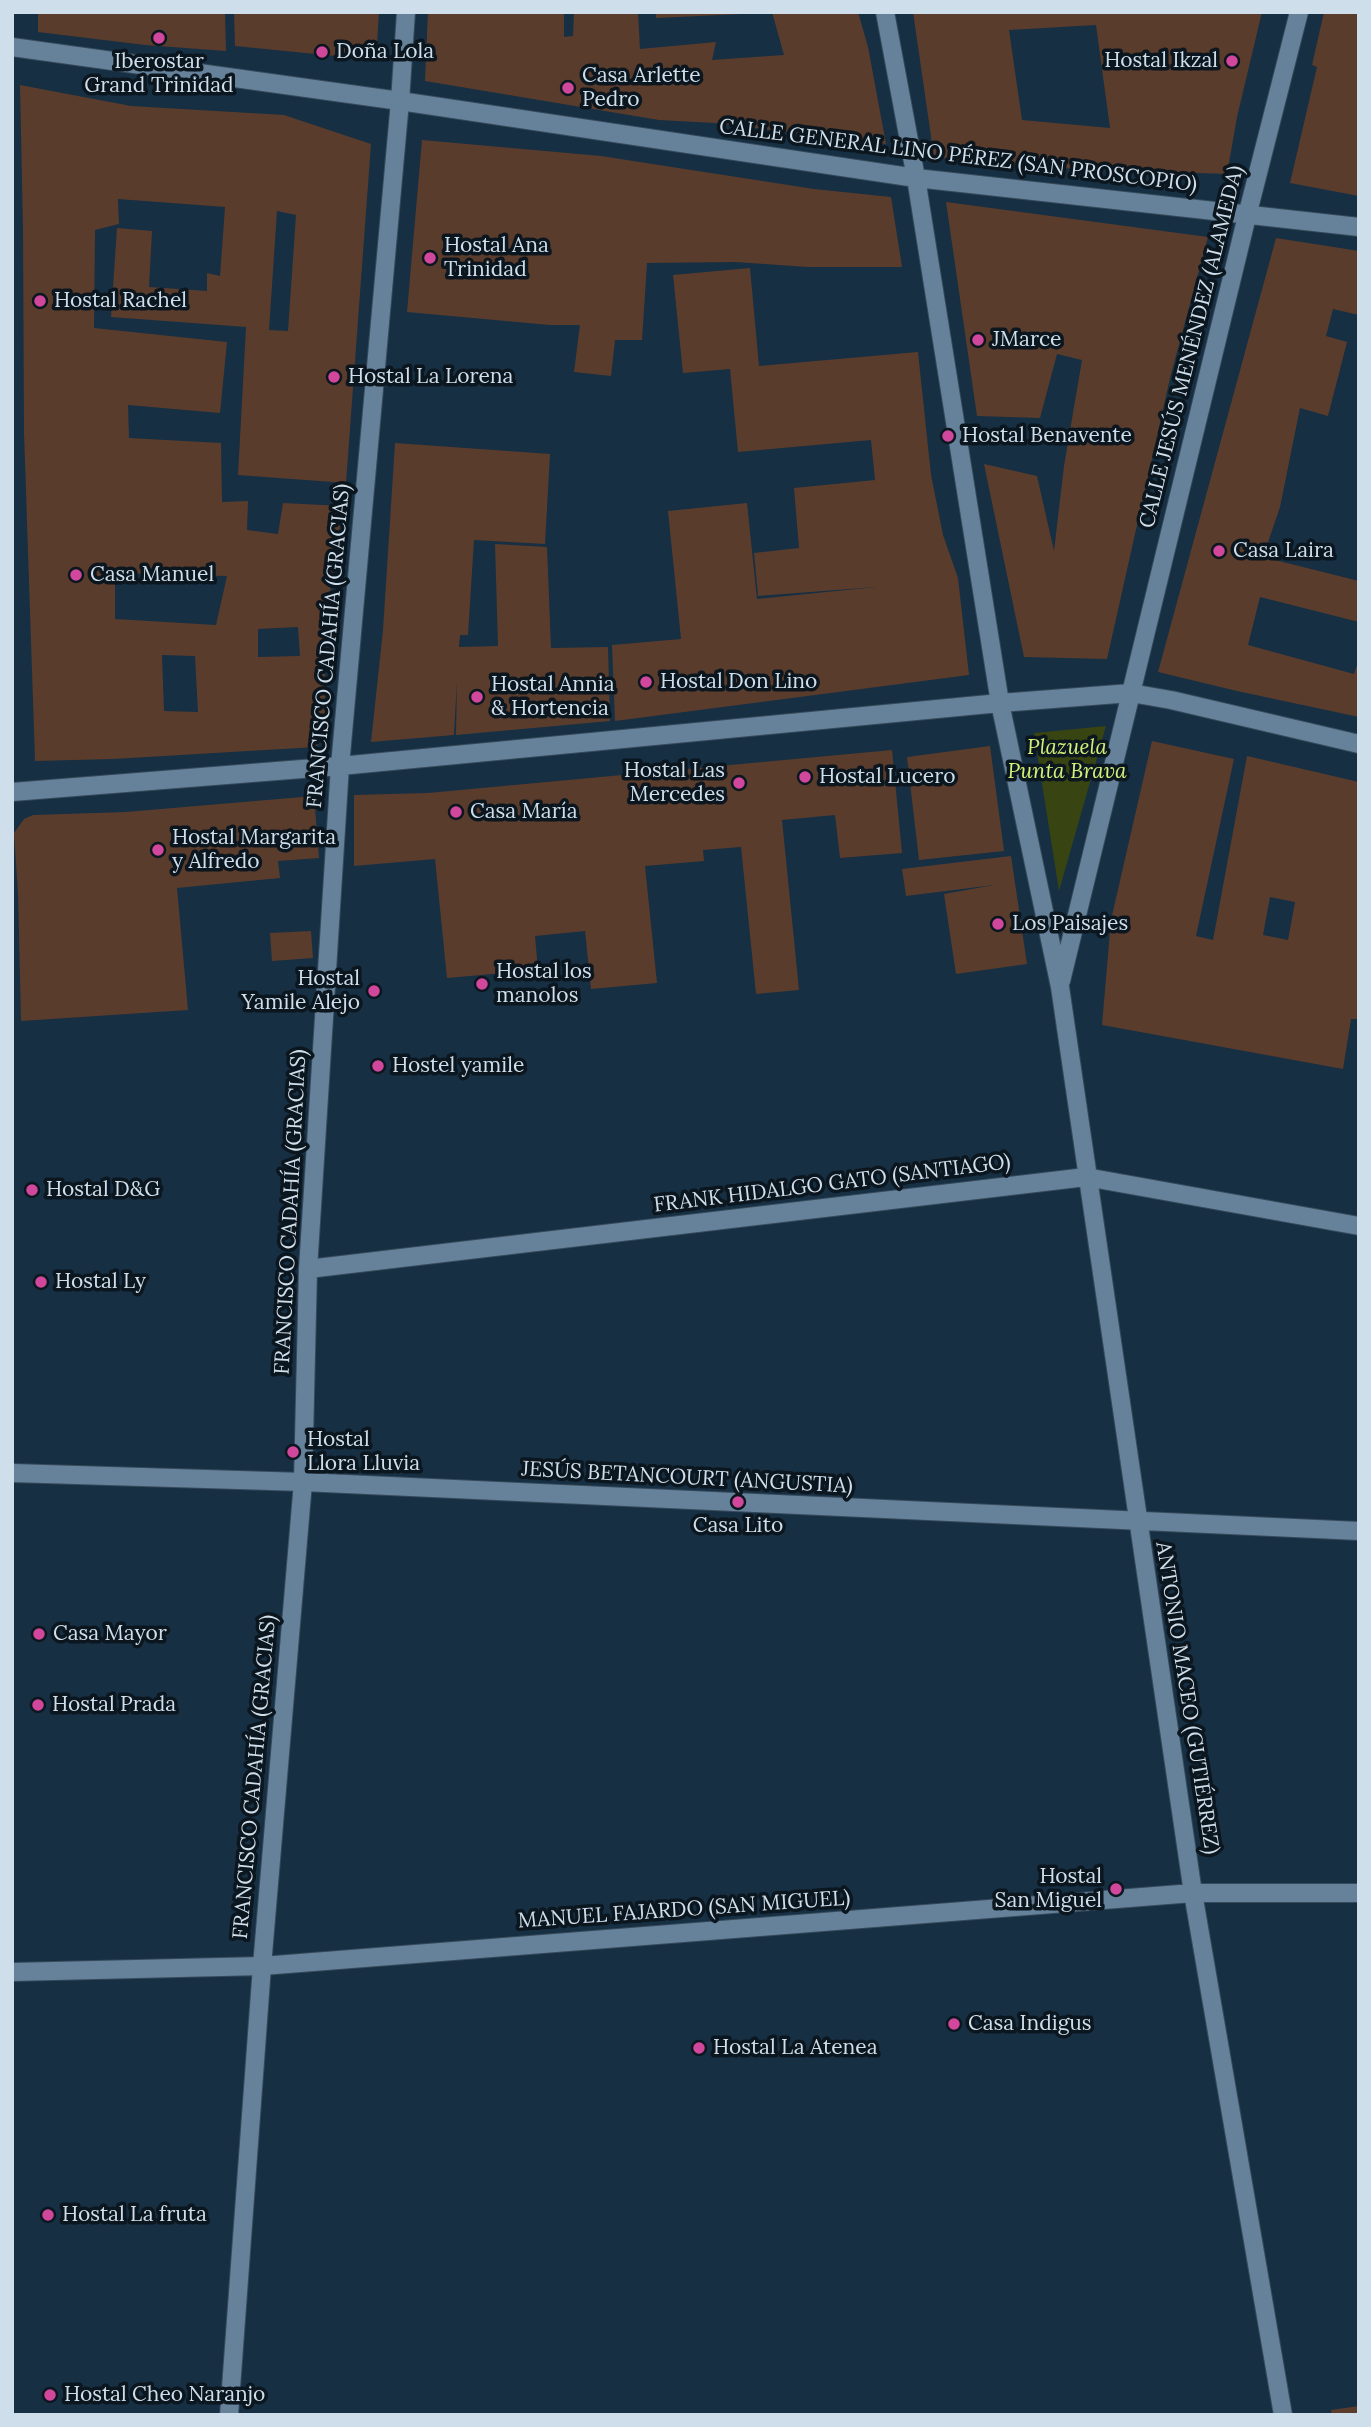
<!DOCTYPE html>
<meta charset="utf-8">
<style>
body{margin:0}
#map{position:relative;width:1371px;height:2427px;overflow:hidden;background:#162f43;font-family:Lora,serif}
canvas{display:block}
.frame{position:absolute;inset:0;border:14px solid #cfdeeb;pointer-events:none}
</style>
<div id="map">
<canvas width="1371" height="2427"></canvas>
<div class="frame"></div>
</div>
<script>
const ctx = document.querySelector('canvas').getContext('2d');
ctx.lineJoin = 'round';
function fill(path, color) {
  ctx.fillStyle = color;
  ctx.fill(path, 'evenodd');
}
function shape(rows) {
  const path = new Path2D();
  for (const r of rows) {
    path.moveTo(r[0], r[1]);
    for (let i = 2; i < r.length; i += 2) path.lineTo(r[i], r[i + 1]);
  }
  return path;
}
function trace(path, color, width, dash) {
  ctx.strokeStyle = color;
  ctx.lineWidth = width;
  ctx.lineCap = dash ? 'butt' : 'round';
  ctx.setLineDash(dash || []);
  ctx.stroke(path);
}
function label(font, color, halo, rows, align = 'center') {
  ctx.font = font + ' Lora,serif';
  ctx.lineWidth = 7;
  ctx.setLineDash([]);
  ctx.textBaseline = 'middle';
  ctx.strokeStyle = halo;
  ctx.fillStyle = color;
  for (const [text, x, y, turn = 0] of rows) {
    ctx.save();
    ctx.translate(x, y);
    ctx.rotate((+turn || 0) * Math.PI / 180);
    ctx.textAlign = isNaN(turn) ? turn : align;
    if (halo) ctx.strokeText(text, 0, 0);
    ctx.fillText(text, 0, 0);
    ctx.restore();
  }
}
fill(shape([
 [1106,726,1059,891,1034,733]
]), '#384412');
fill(shape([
 [38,12,225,12,226,51,145,45,38,32],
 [234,12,379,12,376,60,235,46],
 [428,12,564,12,564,37,573,36,574,12,638,12,640,49,716,42,712,60,784,55,772,12,858,12,868,47,886,144,715,123,659,120,425,81],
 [656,12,742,12,742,14,656,18],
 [913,12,1262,12,1237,117,1227,174,1028,167,934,157],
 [1096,25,1110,128,1022,120,1009,30],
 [1324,12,1359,12,1359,196,1290,183,1317,67,1312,65],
 [20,85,131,106,284,115,371,144,346,483,238,475,246,327,111,317,117,228,152,231,149,287,207,291,207,273,220,276,225,207,118,199,119,224,95,230,94,328,227,342,220,413,128,405,129,438,221,443,222,502,248,501,247,530,278,534,283,503,343,506,325,626,325,734,316,747,113,759,35,761,24,432,23,230],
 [277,211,296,215,288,331,269,330],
 [115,573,227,576,216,625,115,619],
 [298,627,300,656,258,657,258,629],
 [162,655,195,656,198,712,164,711],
 [422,140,601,156,814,189,891,197,902,267,808,267,735,262,647,263,642,340,615,340,611,376,574,372,580,325,550,325,407,312],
 [946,202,1208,237,1170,378,1107,659,1024,657,984,464,1037,476,1054,551,1064,466,1082,360,1057,354,1040,418,977,416],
 [1276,238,1359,251,1359,315,1333,309,1326,336,1347,342,1328,416,1300,408,1280,507,1263,557,1359,581,1359,622,1260,597,1248,645,1354,674,1359,659,1359,717,1237,691,1158,672],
 [750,268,759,366,918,352,931,475,943,535,958,578,969,675,615,721,612,645,681,639,668,511,747,503,757,599,876,587,758,596,754,553,799,548,794,488,875,480,871,440,738,452,730,369,683,373,673,275],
 [395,443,550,454,545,544,474,540,468,635,460,635,459,647,498,646,495,544,547,547,551,648,608,647,610,721,456,735,457,680,454,735,371,742,383,630],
 [1152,741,1234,759,1196,936,1213,940,1247,756,1359,782,1359,1019,1351,1019,1343,1069,1102,1025,1111,920],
 [1270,897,1295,902,1288,940,1263,935],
 [990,746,1004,851,919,860,907,757],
 [892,750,902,853,840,858,835,815,782,820,799,990,756,994,741,847,703,850,704,861,645,866,657,983,591,989,585,931,535,936,538,970,447,978,435,859,354,866,354,795,428,793],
 [314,796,319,858,278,861,280,878,177,888,188,1010,21,1021,18,893,14,833,24,819,33,815,126,812],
 [1011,856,1027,964,956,974,944,894,994,885,906,896,902,869],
 [311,931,313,958,272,961,270,933],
 [1359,2406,1359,2415,1332,2415,1331,2410]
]), '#5a3c2c');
const street = shape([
 [885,12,916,178,1000,703,1060,987,1193,1893,1283,2415],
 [12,47,400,101,916,178,1359,227],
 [12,792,340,766,1000,703,1131,693,1171,700,1359,744],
 [1061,981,1247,216,1299,12],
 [308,1269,1086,1177,1359,1226],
 [12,1473,303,1482,1359,1531],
 [12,1972,262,1966,1193,1893,1359,1893],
 [229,2415,262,1966,303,1482,308,1269,340,766,400,101,406,12]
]);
trace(street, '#364a5b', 20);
trace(street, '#66829a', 18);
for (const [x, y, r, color] of [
 [159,38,7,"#d1479c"],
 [322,52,7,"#d1479c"],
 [1232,61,7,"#d1479c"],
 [568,88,7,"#d1479c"],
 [430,258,7,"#d1479c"],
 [40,301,7,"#d1479c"],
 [978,340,7,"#d1479c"],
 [334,377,7,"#d1479c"],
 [948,436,7,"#d1479c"],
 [1219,551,7,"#d1479c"],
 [76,575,7,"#d1479c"],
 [646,682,7,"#d1479c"],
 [477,697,7,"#d1479c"],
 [805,777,7,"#d1479c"],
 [739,783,7,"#d1479c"],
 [456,812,7,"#d1479c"],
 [158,850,7,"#d1479c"],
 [998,924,7,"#d1479c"],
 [482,984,7,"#d1479c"],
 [374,991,7,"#d1479c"],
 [378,1066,7,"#d1479c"],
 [32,1190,7,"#d1479c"],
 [41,1282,7,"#d1479c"],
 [293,1452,7,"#d1479c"],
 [738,1502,7,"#d1479c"],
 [39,1634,7,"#d1479c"],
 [38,1705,7,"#d1479c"],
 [1116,1889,7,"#d1479c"],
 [954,2024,7,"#d1479c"],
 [699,2048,7,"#d1479c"],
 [48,2215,7,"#d1479c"],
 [50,2395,7,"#d1479c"]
]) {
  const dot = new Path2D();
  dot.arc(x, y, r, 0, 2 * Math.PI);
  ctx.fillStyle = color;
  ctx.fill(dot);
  trace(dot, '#0b161f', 2.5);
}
label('21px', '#cfdeeb', '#0b161f', [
 ["Doña Lola",336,52],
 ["Hostal Ikzal",1218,61,"right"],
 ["Iberostar",159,62,"center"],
 ["Grand Trinidad",159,86,"center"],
 ["Casa Arlette",582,76],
 ["Pedro",582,100],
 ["Hostal Ana",444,246],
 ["Trinidad",444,270],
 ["Hostal Rachel",54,301],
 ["JMarce",992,340],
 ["Hostal La Lorena",348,377],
 ["Hostal Benavente",962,436],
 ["Casa Laira",1233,551],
 ["Casa Manuel",90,575],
 ["Hostal Don Lino",660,682],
 ["Hostal Annia",491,685],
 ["& Hortencia",491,709],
 ["Hostal Las",725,771,"right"],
 ["Mercedes",725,795,"right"],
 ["Hostal Lucero",819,777],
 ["Casa María",470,812],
 ["Hostal Margarita",172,838],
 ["y Alfredo",172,862],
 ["Los Paisajes",1012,924],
 ["Hostal los",496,972],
 ["manolos",496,996],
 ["Hostal",360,979,"right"],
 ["Yamile Alejo",360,1003,"right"],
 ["Hostel yamile",392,1066],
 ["Hostal D&G",46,1190],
 ["Hostal Ly",55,1282],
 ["Hostal",307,1440],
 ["Llora Lluvia",307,1464],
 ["Casa Lito",738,1526,"center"],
 ["Casa Mayor",53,1634],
 ["Hostal Prada",52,1705],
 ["Hostal",1102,1877,"right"],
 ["San Miguel",1102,1901,"right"],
 ["Casa Indigus",968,2024],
 ["Hostal La Atenea",713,2048],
 ["Hostal La fruta",62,2215],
 ["Hostal Cheo Naranjo",64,2395]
], 'left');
label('21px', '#cfdeeb', '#0b161f', [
 ["CALLE GENERAL LINO PÉREZ (SAN PROSCOPIO)",958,156,7],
 ["CALLE JESÚS MENÉNDEZ (ALAMEDA)",1192,347,-76],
 ["FRANCISCO CADAHÍA (GRACIAS)",329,646,-85],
 ["FRANK HIDALGO GATO (SANTIAGO)",832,1184,-7],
 ["FRANCISCO CADAHÍA (GRACIAS)",291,1212,-87],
 ["JESÚS BETANCOURT (ANGUSTIA)",687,1478,3],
 ["ANTONIO MACEO (GUTIÉRREZ)",1187,1698,81],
 ["FRANCISCO CADAHÍA (GRACIAS)",255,1777,-85],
 ["MANUEL FAJARDO (SAN MIGUEL)",684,1910,-4]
]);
label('italic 21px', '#d2f17a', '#0b161f', [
 ["Plazuela",1067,748],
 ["Punta Brava",1067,772]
]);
</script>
